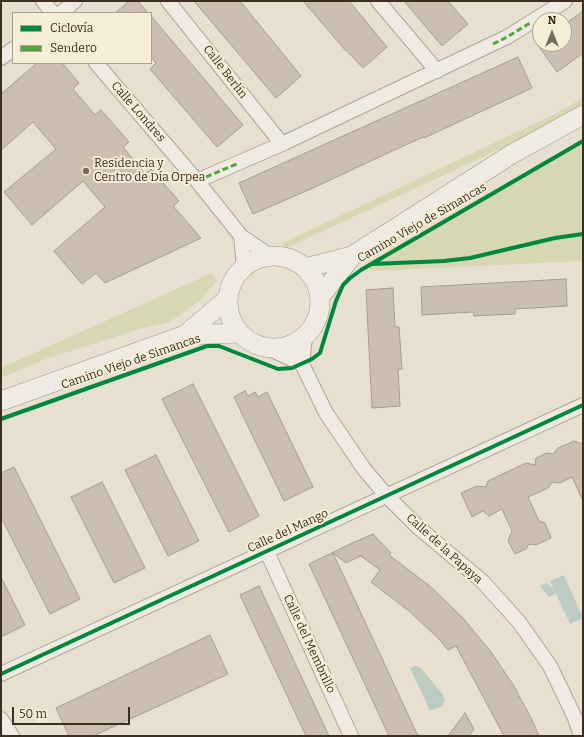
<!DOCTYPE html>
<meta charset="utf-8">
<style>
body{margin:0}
#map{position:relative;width:584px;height:737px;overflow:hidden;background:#e7e0d1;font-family:Bitter,serif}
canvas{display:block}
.frame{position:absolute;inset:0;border:2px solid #3d2e20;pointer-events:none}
.legend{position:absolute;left:12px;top:12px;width:140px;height:52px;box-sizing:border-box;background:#f7eed8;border:1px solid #ada18e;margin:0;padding:5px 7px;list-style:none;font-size:12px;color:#3d2e20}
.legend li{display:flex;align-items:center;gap:8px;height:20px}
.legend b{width:20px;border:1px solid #ada18e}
.north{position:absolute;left:532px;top:12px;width:40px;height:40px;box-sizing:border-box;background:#f7eed8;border:1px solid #ada18e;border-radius:50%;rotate:0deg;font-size:11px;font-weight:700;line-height:16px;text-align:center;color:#3d2e20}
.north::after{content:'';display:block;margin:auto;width:14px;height:18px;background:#786c5e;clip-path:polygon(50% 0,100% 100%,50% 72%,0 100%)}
.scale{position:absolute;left:12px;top:707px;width:118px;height:18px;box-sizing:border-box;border:2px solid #3d2e20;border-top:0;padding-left:5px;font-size:12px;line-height:14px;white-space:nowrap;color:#3d2e20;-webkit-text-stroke:3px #f7eed8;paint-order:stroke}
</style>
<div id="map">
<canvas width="584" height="737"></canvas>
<div class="frame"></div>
<ul class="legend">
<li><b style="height:5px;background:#00873e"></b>Ciclovía</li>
<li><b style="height:5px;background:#54a441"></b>Sendero</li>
</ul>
<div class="north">N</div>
<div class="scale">50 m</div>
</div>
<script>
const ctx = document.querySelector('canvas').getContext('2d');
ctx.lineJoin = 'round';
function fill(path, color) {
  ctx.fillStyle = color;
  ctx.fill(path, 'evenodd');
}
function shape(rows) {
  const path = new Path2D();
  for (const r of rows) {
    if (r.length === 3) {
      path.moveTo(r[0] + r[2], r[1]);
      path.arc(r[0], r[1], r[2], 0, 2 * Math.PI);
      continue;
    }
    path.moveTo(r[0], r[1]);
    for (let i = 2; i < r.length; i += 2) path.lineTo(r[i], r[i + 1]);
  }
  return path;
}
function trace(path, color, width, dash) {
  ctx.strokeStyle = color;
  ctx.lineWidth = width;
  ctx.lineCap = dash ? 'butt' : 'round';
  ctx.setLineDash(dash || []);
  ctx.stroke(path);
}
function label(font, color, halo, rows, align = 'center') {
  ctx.font = font + ' Bitter,serif';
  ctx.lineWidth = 4;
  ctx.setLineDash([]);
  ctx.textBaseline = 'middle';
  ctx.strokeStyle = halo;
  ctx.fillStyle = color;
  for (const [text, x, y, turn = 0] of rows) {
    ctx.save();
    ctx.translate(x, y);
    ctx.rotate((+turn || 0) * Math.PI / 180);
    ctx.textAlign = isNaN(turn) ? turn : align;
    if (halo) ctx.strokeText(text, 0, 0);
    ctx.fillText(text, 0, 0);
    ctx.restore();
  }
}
fill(shape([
 [583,98,583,105,509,145,286,248,281,244,557,113],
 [583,139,583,261,371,271,367,263],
 [212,273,216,281,201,300,170,322,136,330,43,360,1,378,1,368]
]), '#d6d7b3');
fill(shape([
 [564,575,583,618,570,624,556,594,549,597,540,586,547,583,552,588,553,587,550,581],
 [416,666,420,667,443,695,445,701,442,706,430,711,410,668]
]), '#bcccc2');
const building = shape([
 [129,1,138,1,148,13,115,13,129,1],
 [194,1,240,1,301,76,276,98,194,1],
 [303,1,349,1,387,47,363,68,346,50,346,51,303,1],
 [404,1,448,1,468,24,442,46,404,1],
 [583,11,583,53,557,72,537,44,564,44,564,25,583,11],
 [151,16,243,125,217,147,150,69,156,63,151,57,151,16],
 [518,57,532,88,424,138,423,137,375,159,313,188,253,214,239,183,518,57],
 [37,63,62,63,79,83,73,89,95,115,101,110,129,142,123,147,145,174,151,169,179,201,173,206,201,238,105,283,96,273,82,284,54,251,105,207,83,181,32,225,4,192,56,149,33,122,1,150,1,94,37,63],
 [566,279,567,306,515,309,515,314,474,316,473,312,422,315,421,287,566,279],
 [393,288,395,327,399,327,402,369,398,369,400,406,372,408,366,290,393,288],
 [193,384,259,516,229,532,162,399,193,384],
 [245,391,248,396,255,392,258,397,267,392,313,487,284,501,234,397,245,391],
 [574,441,583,444,583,501,572,477,560,483,553,482,548,488,528,497,539,521,545,523,551,538,536,545,529,544,526,549,515,554,508,541,512,531,502,509,489,516,483,511,472,517,461,493,477,486,486,487,488,481,526,463,535,465,536,458,547,453,553,454,558,448,574,441],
 [156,455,199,541,168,556,125,470,156,455],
 [14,467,80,599,50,614,1,517,1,473,14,467],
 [102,482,145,568,114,583,71,497,102,482],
 [373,534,391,553,389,555,431,587,463,618,491,652,514,686,533,722,539,736,504,736,456,646,448,650,438,638,409,611,371,582,380,570,361,556,346,563,333,553,418,736,389,736,309,564,350,544,373,534],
 [1,577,25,625,1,637,1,577],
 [259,586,329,736,306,736,240,595,259,586],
 [210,635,228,674,93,736,69,736,56,708,210,635],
 [465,713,474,729,469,736,448,736,465,713]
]);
fill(building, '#cbbfb2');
trace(building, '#a89c90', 1);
const street = shape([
 [43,1,53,13],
 [168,1,282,144],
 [378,1,437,71],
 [61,13,75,1],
 [1,58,13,49],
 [96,63,197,181,241,236,270,256],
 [206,177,284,143,507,37,565,1],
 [241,236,244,267],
 [305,337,302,364,326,413,364,469,386,495,419,528,482,581,519,622,550,666,575,718,581,736],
 [270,349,302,364],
 [267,552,351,736],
 [1,674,583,405],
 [1,719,12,736]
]);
const secondary = shape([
 [274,302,46],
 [305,268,352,256,512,154,583,115],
 [320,297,352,256],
 [185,335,227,299],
 [1,401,185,335,239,333]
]);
trace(street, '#ada599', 16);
trace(secondary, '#9c958a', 20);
trace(street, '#efebe3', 14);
trace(secondary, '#efebe3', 19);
trace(shape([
 [493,44,507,37,530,23],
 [206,177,239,163]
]), '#54a441', 3, [6, 3]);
trace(shape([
 [372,264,444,261,470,258,555,238,583,234],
 [1,419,207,346,219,346,278,369,292,368,312,359,320,353,336,301,343,285,350,278,361,270,583,141],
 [1,674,583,405]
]), '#00873e', 4);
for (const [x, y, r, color] of [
 [86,171,4,"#786c5e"]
]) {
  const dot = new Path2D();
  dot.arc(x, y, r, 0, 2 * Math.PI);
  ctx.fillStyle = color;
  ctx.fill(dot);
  trace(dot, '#f7eed8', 1.5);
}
label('12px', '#3d2e20', '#f7eed8', [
 ["Calle Berlín",225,72,52],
 ["Calle Londres",138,112,49],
 ["Camino Viejo de Simancas",422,223,-30],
 ["Camino Viejo de Simancas",131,362,-19],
 ["Calle del Mango",288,531,-25],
 ["Calle de la Papaya",444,549,42],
 ["Calle del Membrillo",309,644,65]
]);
label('12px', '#3d2e20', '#f7eed8', [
 ["Residencia y",94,164],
 ["Centro de Día Orpea",94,178]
], 'left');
</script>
